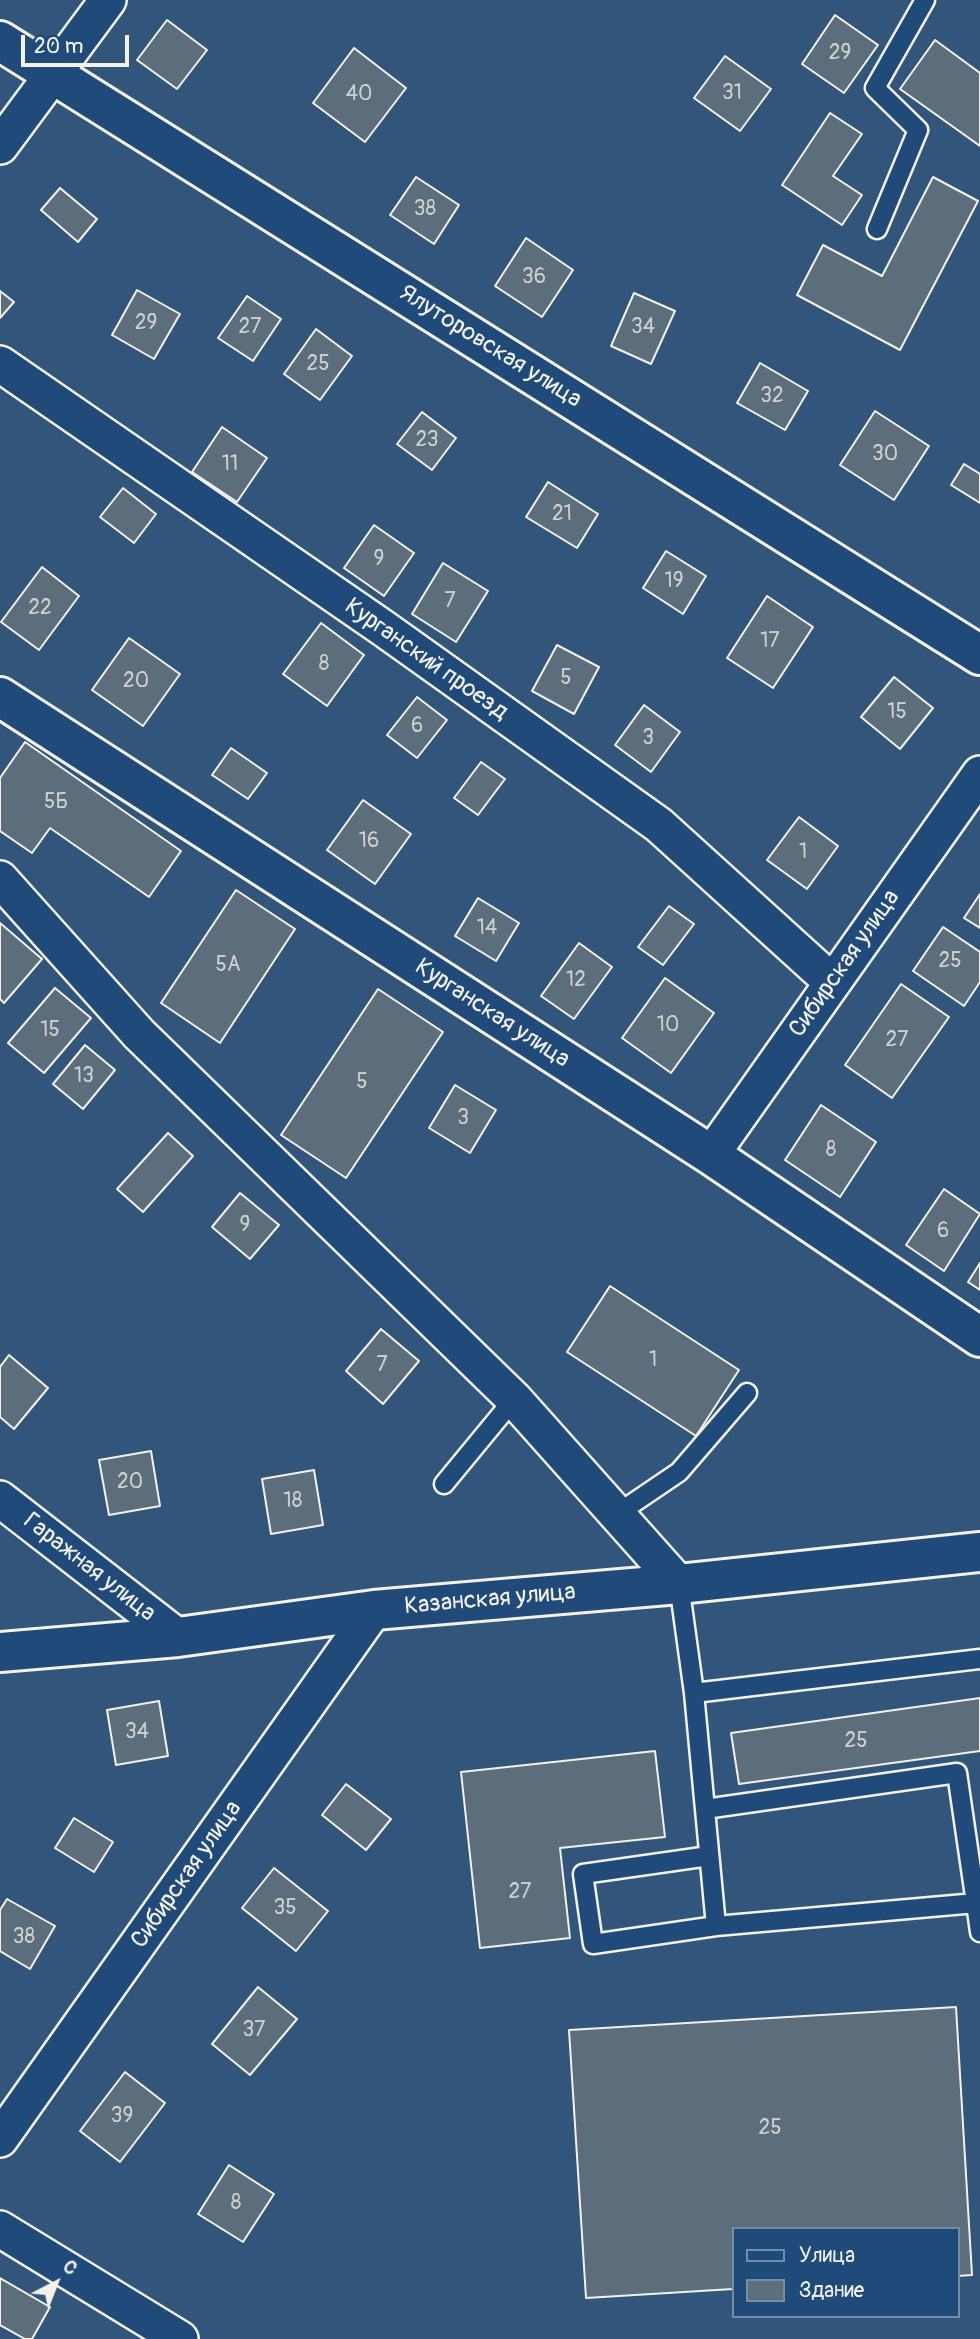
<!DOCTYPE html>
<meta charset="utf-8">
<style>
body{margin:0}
#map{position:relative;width:980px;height:2339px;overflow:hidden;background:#31557b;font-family:Pangolin,sans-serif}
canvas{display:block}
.legend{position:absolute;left:732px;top:2227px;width:228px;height:91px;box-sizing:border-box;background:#1f4a7a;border:2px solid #748da6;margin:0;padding:9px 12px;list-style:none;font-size:21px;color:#f4f1e8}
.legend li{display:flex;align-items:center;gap:14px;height:35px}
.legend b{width:35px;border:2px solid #748da6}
.north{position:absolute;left:21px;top:2248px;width:70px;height:70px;-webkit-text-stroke:5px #1f4a7a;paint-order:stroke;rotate:42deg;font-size:19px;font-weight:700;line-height:28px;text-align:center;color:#f4f1e8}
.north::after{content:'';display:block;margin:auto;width:24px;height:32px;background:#f4f1e8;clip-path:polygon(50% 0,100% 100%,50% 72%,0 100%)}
.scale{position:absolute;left:21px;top:35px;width:108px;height:32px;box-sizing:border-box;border:4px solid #f4f1e8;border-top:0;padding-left:9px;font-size:21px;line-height:24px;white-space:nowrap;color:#f4f1e8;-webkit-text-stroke:5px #1f4a7a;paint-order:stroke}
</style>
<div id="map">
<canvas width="980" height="2339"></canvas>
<ul class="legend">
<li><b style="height:9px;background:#1f4a7a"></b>Улица</li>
<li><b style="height:19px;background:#5c6e7c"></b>Здание</li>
</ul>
<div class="north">С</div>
<div class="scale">20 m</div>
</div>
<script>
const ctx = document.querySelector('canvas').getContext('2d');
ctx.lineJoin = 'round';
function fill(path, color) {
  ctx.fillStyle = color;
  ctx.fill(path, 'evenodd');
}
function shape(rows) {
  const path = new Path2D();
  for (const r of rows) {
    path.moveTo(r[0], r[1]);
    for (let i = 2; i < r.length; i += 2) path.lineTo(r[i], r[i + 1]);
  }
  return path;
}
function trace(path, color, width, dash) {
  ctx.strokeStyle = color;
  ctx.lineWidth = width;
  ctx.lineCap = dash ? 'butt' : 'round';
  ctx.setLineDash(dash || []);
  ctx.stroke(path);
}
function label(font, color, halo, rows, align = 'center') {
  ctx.font = font + ' Pangolin,sans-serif';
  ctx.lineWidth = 7;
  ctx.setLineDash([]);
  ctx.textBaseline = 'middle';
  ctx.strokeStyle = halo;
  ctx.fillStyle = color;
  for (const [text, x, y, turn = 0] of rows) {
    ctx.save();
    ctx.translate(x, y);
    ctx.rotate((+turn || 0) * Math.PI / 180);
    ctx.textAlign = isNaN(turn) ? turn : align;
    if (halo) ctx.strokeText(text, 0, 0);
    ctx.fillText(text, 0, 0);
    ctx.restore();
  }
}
const building = shape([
 [835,15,878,45,844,93,802,64,835,15],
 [167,20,207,50,177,89,137,60,167,20],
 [935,40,980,73,980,146,900,89,935,40],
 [354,48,406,88,365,142,313,103,354,48],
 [725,56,771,89,740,131,694,98,725,56],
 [830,113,862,134,833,176,862,195,842,225,782,185,830,113],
 [416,177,459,205,434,244,390,215,416,177],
 [933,177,978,201,900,350,797,295,823,245,882,276,933,177],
 [60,188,97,219,78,242,41,210,60,188],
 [526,238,573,270,542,317,495,286,526,238],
 [137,290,180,314,154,359,112,335,137,290],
 [0,291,14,302,0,318,0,291],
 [634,293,675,311,651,364,611,346,634,293],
 [247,296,281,319,253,361,218,338,247,296],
 [316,329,352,356,320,400,284,374,316,329],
 [760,363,808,391,785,430,737,403,760,363],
 [875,411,929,446,894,500,840,465,875,411],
 [422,412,456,438,432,470,397,444,422,412],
 [222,427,267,458,237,502,192,472,222,427],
 [964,464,980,474,980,503,951,485,964,464],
 [548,482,598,514,577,548,526,517,548,482],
 [123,488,156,514,134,543,100,517,123,488],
 [374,525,414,553,384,596,344,568,374,525],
 [666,551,706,576,683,614,643,588,666,551],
 [443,563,488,591,456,642,412,614,443,563],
 [42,567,79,596,39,650,1,622,42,567],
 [767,596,813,627,773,688,727,658,767,596],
 [321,623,364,655,327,706,283,674,321,623],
 [129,638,180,674,143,726,92,690,129,638],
 [557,645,599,667,574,714,532,691,557,645],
 [894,677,933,708,900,749,861,717,894,677],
 [417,697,447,720,417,758,387,735,417,697],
 [644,705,680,732,651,772,615,745,644,705],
 [25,742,181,851,149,897,50,828,32,853,0,831,0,778,25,742],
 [231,748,267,773,248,799,212,775,231,748],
 [481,762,505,779,478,815,454,798,481,762],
 [363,800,411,834,375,884,327,850,363,800],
 [799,817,838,846,807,889,767,860,799,817],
 [236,890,295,929,220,1043,161,1003,236,890],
 [980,894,980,928,964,918,980,894],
 [478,898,519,923,496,961,455,936,478,898],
 [669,906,694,924,663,965,638,947,669,906],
 [0,923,42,959,4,1003,0,999,0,923],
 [943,927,980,952,980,982,964,1006,913,971,943,927],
 [579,943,612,967,574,1019,541,996,579,943],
 [665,978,714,1013,671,1073,622,1038,665,978],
 [901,984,949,1017,892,1098,845,1065,901,984],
 [55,988,91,1018,44,1073,8,1043,55,988],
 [378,989,443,1032,346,1178,281,1135,378,989],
 [85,1045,115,1070,83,1109,53,1084,85,1045],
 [455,1085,496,1110,470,1153,429,1128,455,1085],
 [821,1105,876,1142,840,1197,785,1160,821,1105],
 [168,1133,193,1156,143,1212,117,1189,168,1133],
 [944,1189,980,1214,944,1271,906,1245,944,1189],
 [240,1193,279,1225,250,1259,212,1227,240,1193],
 [980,1263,980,1290,968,1282,980,1263],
 [610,1286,739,1370,696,1436,567,1352,610,1286],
 [381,1329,419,1361,383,1404,346,1371,381,1329],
 [9,1355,48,1388,14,1429,0,1417,0,1367,9,1355],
 [151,1451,160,1506,109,1515,99,1460,151,1451],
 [314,1470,323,1525,271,1534,262,1479,314,1470],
 [980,1698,980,1751,739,1784,731,1733,980,1698],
 [159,1701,168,1756,116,1765,107,1710,159,1701],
 [655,1751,665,1837,560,1848,570,1938,480,1948,461,1772,655,1751],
 [346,1784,391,1819,366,1850,322,1815,346,1784],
 [74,1818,113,1842,94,1872,55,1848,74,1818],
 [274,1868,328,1911,296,1951,242,1908,274,1868],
 [7,1899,55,1926,30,1969,0,1951,0,1910,7,1899],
 [258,1987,297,2019,250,2075,212,2044,258,1987],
 [956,2007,972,2275,957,2276,957,2229,733,2229,733,2289,586,2298,569,2030,956,2007],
 [125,2072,165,2103,120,2162,80,2131,125,2072],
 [229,2165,274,2194,243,2242,198,2214,229,2165],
 [0,2278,50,2307,32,2339,25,2339,0,2325,0,2278]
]);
fill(building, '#5c6e7c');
trace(building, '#f4f1e8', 2);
const service = shape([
 [877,229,918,130,875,88,925,0],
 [444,1484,514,1399],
 [617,1514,679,1472,747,1393],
 [679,1584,694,1693,716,1926,976,1903,980,1932],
 [694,1693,980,1659],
 [705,1809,957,1773,976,1903],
 [709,1856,583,1874,593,1944,716,1926]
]);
const minor = shape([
 [0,146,108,0],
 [0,364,383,628,659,825,832,982],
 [0,879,139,1034,514,1399,679,1584],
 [711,1155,980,774],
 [0,1499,178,1637],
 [0,2139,374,1610],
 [0,2229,180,2339]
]);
const secondary = shape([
 [0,697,711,1155,980,1337]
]);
const primary = shape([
 [0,41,980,655],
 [0,1652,178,1637,374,1610,679,1584,980,1552]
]);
trace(service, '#f4f1e8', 23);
trace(minor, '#f4f1e8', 40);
trace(secondary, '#f4f1e8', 44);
trace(primary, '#f4f1e8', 44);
trace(service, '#1f4a7a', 18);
trace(minor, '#1f4a7a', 35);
trace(secondary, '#1f4a7a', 38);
trace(primary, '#1f4a7a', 38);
label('21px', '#ced0cd', null, [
 ["29",840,54],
 ["31",732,94],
 ["40",359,95],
 ["38",425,210],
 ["36",534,278],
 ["29",146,324],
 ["27",250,328],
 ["34",643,328],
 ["25",318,365],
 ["32",772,397],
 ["23",427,441],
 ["30",885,455],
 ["11",230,465],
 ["21",562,515],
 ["9",379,560],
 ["19",674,582],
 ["7",450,602],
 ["22",40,609],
 ["17",770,642],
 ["8",324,665],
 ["5",566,679],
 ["20",136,682],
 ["15",897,713],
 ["6",417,727],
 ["3",648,739],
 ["5Б",56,803],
 ["16",369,842],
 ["1",803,853],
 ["14",487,929],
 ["25",950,962],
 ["5А",228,966],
 ["12",576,981],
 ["10",668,1026],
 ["15",50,1031],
 ["27",897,1041],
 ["13",84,1077],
 ["5",362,1083],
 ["3",463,1119],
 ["8",831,1151],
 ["9",245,1226],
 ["6",943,1232],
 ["1",653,1361],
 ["7",382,1366],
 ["20",130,1483],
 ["18",293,1502],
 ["34",137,1733],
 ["25",856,1742],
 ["27",520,1893],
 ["35",285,1909],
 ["38",24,1938],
 ["37",254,2031],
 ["39",122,2117],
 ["25",770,2129],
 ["8",236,2204]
]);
label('24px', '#f4f1e8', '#1f4a7a', [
 ["Ялуторовская улица",490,347,32],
 ["Курганский проезд",426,660,35],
 ["Сибирская улица",845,964,-55],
 ["Курганская улица",492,1014,33],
 ["Гаражная улица",89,1568,38],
 ["Казанская улица",490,1600,-5],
 ["Сибирская улица",187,1875,-55]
]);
</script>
